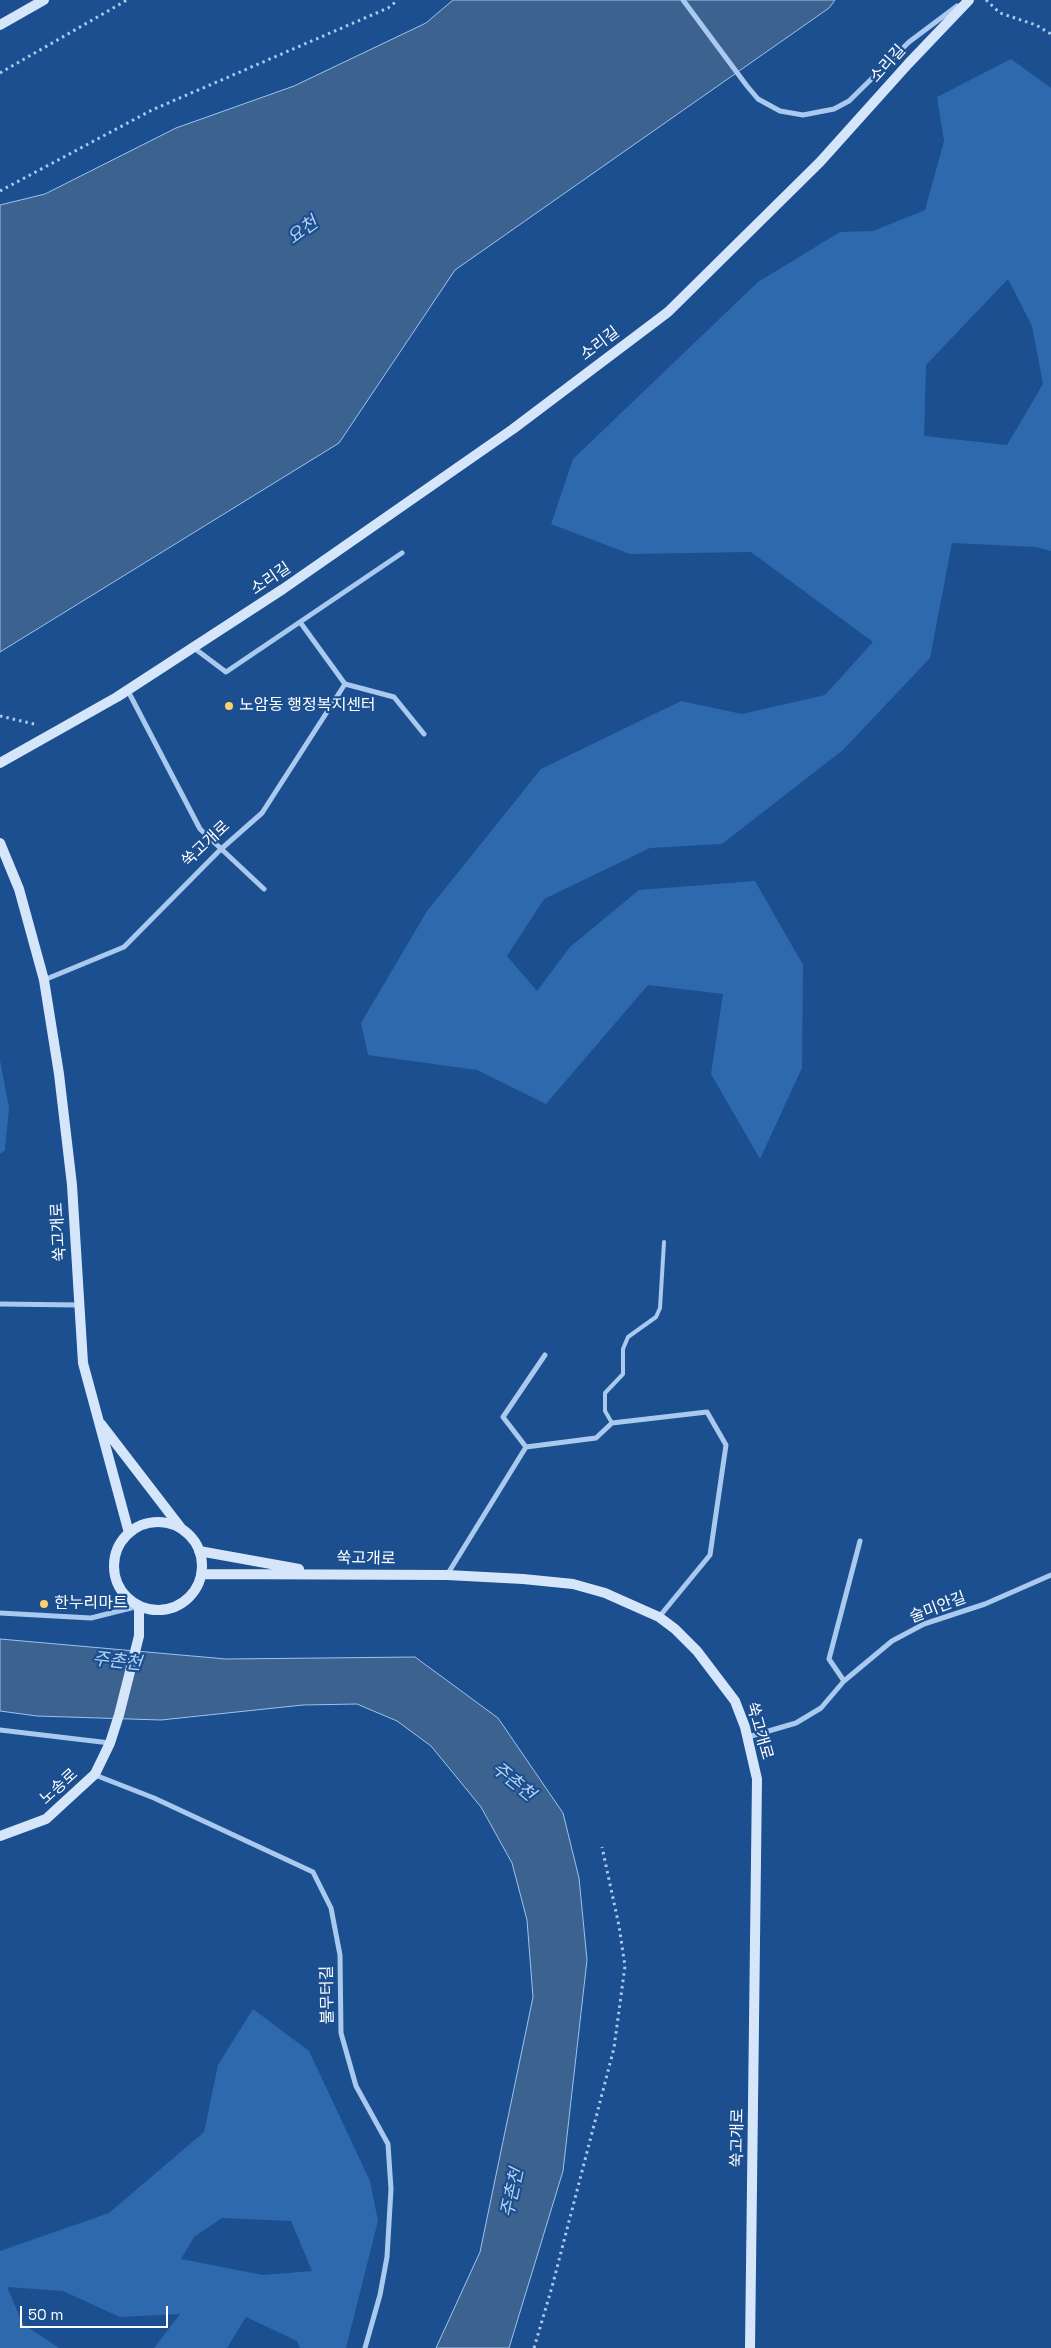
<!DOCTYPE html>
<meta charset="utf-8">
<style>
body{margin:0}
#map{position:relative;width:1051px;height:2348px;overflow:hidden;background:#1b4f8f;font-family:"Space Grotesk",sans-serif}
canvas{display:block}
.scale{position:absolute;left:20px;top:2306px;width:148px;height:22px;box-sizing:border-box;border:2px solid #fff;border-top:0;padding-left:6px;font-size:15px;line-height:18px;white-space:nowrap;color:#fff;-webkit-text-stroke:4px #1b4f8f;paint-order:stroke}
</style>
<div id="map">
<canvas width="1051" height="2348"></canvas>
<div class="scale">50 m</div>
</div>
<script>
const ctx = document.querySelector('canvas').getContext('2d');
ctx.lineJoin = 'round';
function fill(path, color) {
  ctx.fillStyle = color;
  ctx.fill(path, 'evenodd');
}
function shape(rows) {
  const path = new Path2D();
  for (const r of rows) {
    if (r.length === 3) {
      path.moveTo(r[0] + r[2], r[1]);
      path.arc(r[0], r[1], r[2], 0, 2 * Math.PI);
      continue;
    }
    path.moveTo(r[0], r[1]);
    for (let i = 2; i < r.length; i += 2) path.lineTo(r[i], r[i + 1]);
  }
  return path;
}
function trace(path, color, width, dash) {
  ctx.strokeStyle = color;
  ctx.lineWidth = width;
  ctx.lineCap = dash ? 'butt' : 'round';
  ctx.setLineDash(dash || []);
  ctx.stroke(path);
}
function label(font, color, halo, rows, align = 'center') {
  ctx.font = font + ' "Space Grotesk","Noto Sans KR",sans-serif';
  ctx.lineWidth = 4.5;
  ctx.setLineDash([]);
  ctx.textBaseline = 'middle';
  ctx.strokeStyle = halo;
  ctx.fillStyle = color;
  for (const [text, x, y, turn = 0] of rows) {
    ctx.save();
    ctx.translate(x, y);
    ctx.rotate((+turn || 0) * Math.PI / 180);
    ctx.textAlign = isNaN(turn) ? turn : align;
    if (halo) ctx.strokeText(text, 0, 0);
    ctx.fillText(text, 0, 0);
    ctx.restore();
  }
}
fill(shape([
 [1011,59,1051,88,1051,551,1036,547,952,543,930,658,843,750,722,844,650,848,544,899,507,956,537,991,570,947,639,890,755,881,803,965,802,1068,760,1159,711,1074,723,994,648,985,546,1104,477,1070,368,1055,361,1023,427,911,541,769,681,701,742,714,825,695,873,642,751,552,630,554,551,524,573,459,758,282,840,232,873,231,925,210,944,141,937,97],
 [1008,279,1032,326,1043,384,1007,445,924,436,926,365],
 [0,1060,9,1108,5,1150,0,1154],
 [253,2009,309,2051,370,2181,378,2221,346,2348,300,2348,297,2341,246,2317,227,2348,154,2348,180,2314,120,2317,63,2291,7,2287,23,2324,59,2348,0,2348,0,2251,109,2213,204,2132,218,2065],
 [222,2218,291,2221,312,2271,263,2275,181,2259,194,2237]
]), '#2e69ad');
const water = shape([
 [453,0,835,0,829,8,455,270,339,443,0,652,0,205,45,194,176,128,294,86,426,23,453,0],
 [0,1639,226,1659,415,1657,498,1718,563,1813,579,1878,587,1960,563,2171,509,2348,436,2348,480,2252,533,1997,527,1920,512,1863,481,1807,431,1746,397,1721,357,1704,303,1705,161,1720,37,1716,0,1711,0,1639]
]);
fill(water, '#3c6290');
trace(water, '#9cc4f0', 1);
trace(shape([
 [986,0,1000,13,1036,25,1051,34],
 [0,73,127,0],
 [0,191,152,110,388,8,398,0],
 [0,716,38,725],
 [534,2348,552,2287,614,2048,625,1966,619,1926,602,1847]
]), '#a9c9ee', 3, [2.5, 4]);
trace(shape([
 [612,1423,605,1411,605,1393,623,1374,623,1349,628,1337,656,1317,660,1308,664,1242]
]), '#a9c9ee', 4);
trace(shape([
 [683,0,747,86,758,99,780,111,803,115,834,109,849,101,909,42,957,6],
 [300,622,345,684,394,697,424,734],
 [194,648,226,672,402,553],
 [128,691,200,829,264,889],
 [44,980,124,947,220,850,262,813,345,684],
 [0,1304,78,1305],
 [526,1447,596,1438,612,1423,707,1412,726,1445,710,1555,659,1617],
 [447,1575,526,1447,503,1417,545,1355],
 [0,1613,91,1618,139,1606],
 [844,1681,892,1641,924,1624,985,1604,1051,1575],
 [0,1730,110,1743],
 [748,1737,796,1723,821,1708,844,1681,829,1659,860,1541],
 [95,1775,154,1798,313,1872,331,1908,340,1955,341,2033,356,2086,388,2144,391,2189,387,2257,380,2295,365,2348]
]), '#a9c9ee', 5);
trace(shape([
 [0,25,44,0],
 [0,763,117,697,283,589,513,429,668,312,820,162,908,64,969,0],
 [0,843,19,889,44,980,59,1074,72,1185,83,1363,129,1533],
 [101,1424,181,1528],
 [158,1566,44],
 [199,1551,299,1569],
 [201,1574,447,1575,523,1579,573,1584,605,1593,659,1617,675,1629,697,1651,735,1701,745,1727,757,1779,750,2348],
 [0,1836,46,1819,95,1774,110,1743,119,1715,139,1636,139,1606]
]), '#d6e6fa', 10);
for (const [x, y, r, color] of [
 [229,706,5,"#ffd166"],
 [44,1604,5,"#ffd166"]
]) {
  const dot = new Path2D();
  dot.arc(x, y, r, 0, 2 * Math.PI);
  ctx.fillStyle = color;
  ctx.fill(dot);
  trace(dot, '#1b4f8f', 2);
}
label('16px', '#fff', '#1b4f8f', [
 ["소리길",888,64,-48],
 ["소리길",600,344,-37],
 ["소리길",271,579,-34],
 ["쑥고개로",206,844,-43],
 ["쑥고개로",59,1232,-93],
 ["쑥고개로",366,1559,1],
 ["술미안길",938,1608,-21],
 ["쑥고개로",759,1731,74],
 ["노송로",59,1787,-42],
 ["불무터길",328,1995,-91],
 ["쑥고개로",738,2138,-89]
]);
label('16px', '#fff', '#1b4f8f', [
 ["노암동 행정복지센터",239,706],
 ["한누리마트",54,1604]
], 'left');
label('italic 18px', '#b5d3f5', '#1b4f8f', [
 ["요천",303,231,-36],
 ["주촌천",117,1662,6],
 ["주촌천",513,1782,39],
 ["주촌천",513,2193,-78]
]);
</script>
